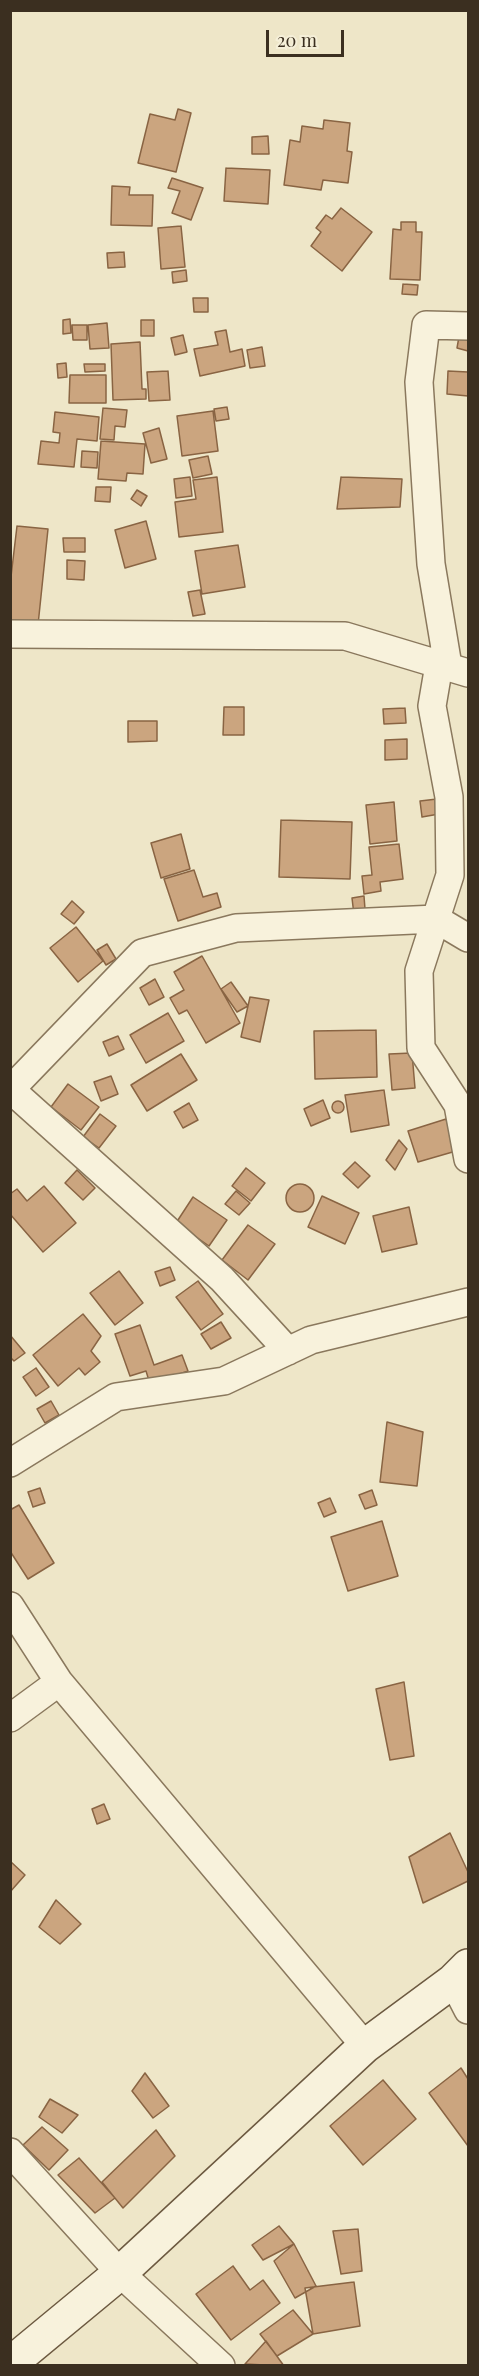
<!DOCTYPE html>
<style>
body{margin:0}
#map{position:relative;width:479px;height:2376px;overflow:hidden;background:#eee6c8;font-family:"Playfair Display",serif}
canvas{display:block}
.frame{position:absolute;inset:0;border:12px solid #3b2f20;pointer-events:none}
.scale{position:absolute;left:266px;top:30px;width:78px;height:27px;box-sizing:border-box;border:3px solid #3b2f20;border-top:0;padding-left:8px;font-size:18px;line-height:21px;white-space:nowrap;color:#3b2f20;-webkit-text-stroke:4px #f5efd8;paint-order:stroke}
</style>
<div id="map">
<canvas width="479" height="2376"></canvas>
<div class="frame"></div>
<div class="scale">20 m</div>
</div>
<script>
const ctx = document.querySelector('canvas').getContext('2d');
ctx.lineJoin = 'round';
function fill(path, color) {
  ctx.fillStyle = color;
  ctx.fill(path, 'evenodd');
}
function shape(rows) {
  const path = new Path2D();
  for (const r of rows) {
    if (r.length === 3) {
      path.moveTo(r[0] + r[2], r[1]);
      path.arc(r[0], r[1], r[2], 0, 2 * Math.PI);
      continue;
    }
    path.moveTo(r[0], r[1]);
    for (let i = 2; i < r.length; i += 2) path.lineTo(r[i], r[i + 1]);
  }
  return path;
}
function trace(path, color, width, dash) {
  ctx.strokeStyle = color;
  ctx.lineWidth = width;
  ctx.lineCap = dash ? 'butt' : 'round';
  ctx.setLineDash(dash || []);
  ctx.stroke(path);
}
const building = shape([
 [178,109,191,113,176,172,138,163,150,114,175,120,178,109],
 [324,120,350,123,347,151,352,152,348,183,323,180,321,190,284,185,290,140,300,142,302,126,323,129,324,120],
 [268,136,269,154,252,154,252,137,268,136],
 [226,168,270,170,268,204,224,201,226,168],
 [172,178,203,188,191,220,172,213,180,191,168,188,172,178],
 [112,186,130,187,129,195,153,195,152,226,111,225,112,186],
 [341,208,372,232,342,271,311,246,321,232,316,228,326,215,332,219,341,208],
 [401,222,416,222,416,232,422,232,420,280,390,279,393,229,401,230,401,222],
 [181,226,185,267,161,269,158,228,181,226],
 [124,252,125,267,108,268,107,253,124,252],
 [186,270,187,281,173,283,172,272,186,270],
 [403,284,418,285,417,295,402,294,403,284],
 [193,298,208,298,208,312,194,312,193,298],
 [70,319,71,333,63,334,63,320,70,319],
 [141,320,154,320,154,336,141,336,141,320],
 [107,323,109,348,90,349,88,325,107,323],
 [72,325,87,325,87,340,73,340,72,325],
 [226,330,230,352,242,349,245,366,200,376,194,349,218,345,215,332,226,330],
 [460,331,468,333,468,351,457,348,460,331],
 [183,335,187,352,175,355,171,338,183,335],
 [140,342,142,389,146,389,146,399,113,400,111,344,140,342],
 [262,347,265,366,250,368,247,350,262,347],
 [66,363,67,377,58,378,57,364,66,363],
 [84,364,105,364,105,371,85,372,84,364],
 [168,371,170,400,149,401,147,372,168,371],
 [448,371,468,372,468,396,447,394,448,371],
 [70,375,106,375,106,403,69,403,70,375],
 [227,407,229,419,216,421,214,409,227,407],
 [103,408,127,410,125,427,115,426,114,440,100,439,103,408],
 [213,411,218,451,182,456,177,416,213,411],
 [55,412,99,417,97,441,77,439,74,467,38,464,41,441,59,443,60,433,53,432,55,412],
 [159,428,167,459,151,463,143,433,159,428],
 [101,441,145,444,143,474,127,473,126,481,98,479,101,441],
 [82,451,98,452,97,468,81,467,82,451],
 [208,456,212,474,193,478,189,460,208,456],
 [190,477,192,496,176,498,174,479,190,477],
 [217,477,223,532,179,537,175,502,196,499,193,480,217,477],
 [341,477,402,479,400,507,337,509,341,477],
 [96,487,111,487,110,502,95,501,96,487],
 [137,490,147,496,141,506,131,499,137,490],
 [146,521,156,559,125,568,115,530,146,521],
 [17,526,48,529,38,625,10,623,10,585,17,526],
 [63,538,85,538,85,552,64,552,63,538],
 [238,545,245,587,202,594,195,551,238,545],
 [67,560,85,561,84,580,67,579,67,560],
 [200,590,205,614,193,616,188,592,200,590],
 [224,707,244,707,244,735,223,735,224,707],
 [405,708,406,723,384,724,383,709,405,708],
 [128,721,157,721,157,741,128,742,128,721],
 [407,739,407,759,385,760,385,740,407,739],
 [437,799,439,814,422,817,420,801,437,799],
 [394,802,397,841,370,844,366,805,394,802],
 [281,820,352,822,350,879,279,877,281,820],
 [181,834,190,869,161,878,151,843,181,834],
 [399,844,403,879,380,882,381,891,364,894,362,876,372,875,369,847,399,844],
 [194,870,203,897,217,893,221,907,178,921,164,879,194,870],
 [364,896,366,922,354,915,352,898,364,896],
 [72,901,84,912,74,924,61,914,72,901],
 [76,927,103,961,78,982,50,948,76,927],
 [107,944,116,959,106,965,97,950,107,944],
 [202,956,240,1023,206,1043,187,1010,179,1014,170,998,184,990,174,972,202,956],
 [155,979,164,997,149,1005,140,988,155,979],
 [231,982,248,1006,237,1012,221,989,231,982],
 [250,997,269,1000,260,1042,241,1037,250,997],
 [168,1013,184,1041,146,1063,130,1035,168,1013],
 [376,1030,377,1077,315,1079,314,1031,376,1030],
 [118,1036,124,1049,109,1056,103,1042,118,1036],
 [412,1053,415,1088,392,1090,389,1054,412,1053],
 [181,1054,197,1080,147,1111,131,1085,181,1054],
 [111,1076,118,1094,101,1101,94,1082,111,1076],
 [68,1084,99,1107,81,1130,51,1107,68,1084],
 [384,1090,389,1125,351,1132,345,1095,384,1090],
 [323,1100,330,1118,311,1126,304,1109,323,1100],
 [338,1107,6],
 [189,1103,198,1120,183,1128,174,1112,189,1103],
 [100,1114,116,1126,99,1148,83,1137,100,1114],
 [446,1119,456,1151,418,1162,408,1131,446,1119],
 [399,1140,407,1149,395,1170,386,1160,399,1140],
 [355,1162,370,1176,358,1188,343,1174,355,1162],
 [246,1168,265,1183,251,1201,232,1186,246,1168],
 [77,1170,95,1188,83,1200,65,1183,77,1170],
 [300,1198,14],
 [44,1186,76,1223,43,1252,10,1214,10,1194,17,1189,27,1201,44,1186],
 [236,1191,250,1203,239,1215,225,1204,236,1191],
 [322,1196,359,1213,345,1244,308,1227,322,1196],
 [193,1197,227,1220,209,1246,176,1223,193,1197],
 [409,1207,417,1244,382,1252,373,1216,409,1207],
 [248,1225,275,1244,248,1280,222,1260,248,1225],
 [170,1267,175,1280,160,1286,155,1272,170,1267],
 [119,1271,143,1303,115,1325,90,1293,119,1271],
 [198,1281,223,1314,201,1330,176,1297,198,1281],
 [83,1314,101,1336,91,1351,100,1362,85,1375,79,1368,58,1386,33,1355,83,1314],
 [221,1322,231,1338,211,1349,201,1334,221,1322],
 [140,1325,154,1365,182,1355,188,1371,150,1384,146,1371,130,1376,115,1334,140,1325],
 [10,1335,25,1353,14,1361,10,1357,10,1335],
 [36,1368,49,1387,36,1396,23,1377,36,1368],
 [51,1401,59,1415,45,1423,37,1409,51,1401],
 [387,1422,423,1432,417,1486,380,1482,387,1422],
 [40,1488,45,1503,33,1507,28,1492,40,1488],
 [372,1490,377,1505,365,1509,359,1495,372,1490],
 [330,1498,336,1512,324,1517,318,1503,330,1498],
 [19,1505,54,1563,28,1579,10,1551,10,1510,19,1505],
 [382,1521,398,1576,348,1591,331,1537,382,1521],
 [404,1682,414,1756,390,1760,376,1689,404,1682],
 [104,1804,110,1819,97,1824,92,1809,104,1804],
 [450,1833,468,1872,468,1881,423,1903,409,1857,450,1833],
 [10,1861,25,1875,10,1892,10,1861],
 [56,1900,81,1924,60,1944,39,1927,56,1900],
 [461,2068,468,2079,468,2146,429,2093,461,2068],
 [145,2073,169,2106,153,2118,132,2091,145,2073],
 [383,2080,416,2119,363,2165,330,2126,383,2080],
 [50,2099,78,2115,62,2133,39,2117,50,2099],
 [42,2127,68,2150,49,2170,23,2145,42,2127],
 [156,2130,175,2156,123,2208,102,2182,156,2130],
 [79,2158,115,2198,95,2213,58,2175,79,2158],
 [279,2226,294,2244,263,2260,252,2245,279,2226],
 [358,2229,362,2271,341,2274,333,2231,358,2229],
 [294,2244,316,2286,295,2298,274,2261,294,2244],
 [233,2266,250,2290,263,2280,280,2303,231,2340,196,2294,233,2266],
 [354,2282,360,2326,313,2334,305,2288,354,2282],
 [293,2310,313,2334,277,2356,260,2334,293,2310],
 [266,2341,284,2366,245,2364,266,2341]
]);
fill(building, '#cba57f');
trace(building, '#896443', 1.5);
const street = shape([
 [468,326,426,325,419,382,431,564,447,660,439,665,432,706,449,797,450,875,419,971,421,1048,458,1105,468,1159],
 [10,634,345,636,468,673],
 [10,1089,222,1279,288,1351],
 [10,1090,142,953,236,928,436,919,468,938],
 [10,1463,116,1397,224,1381,311,1340,468,1302],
 [10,1606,59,1682,365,2046],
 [10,1718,59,1682],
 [453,1981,468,2010],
 [10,2152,120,2273,221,2366]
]);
const secondary = shape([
 [10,2364,120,2273,365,2046,453,1981,468,1966]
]);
trace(street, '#8a785d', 30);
trace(secondary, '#6c5940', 36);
trace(street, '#f8f2dc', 27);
trace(secondary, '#f8f2dc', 33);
</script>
